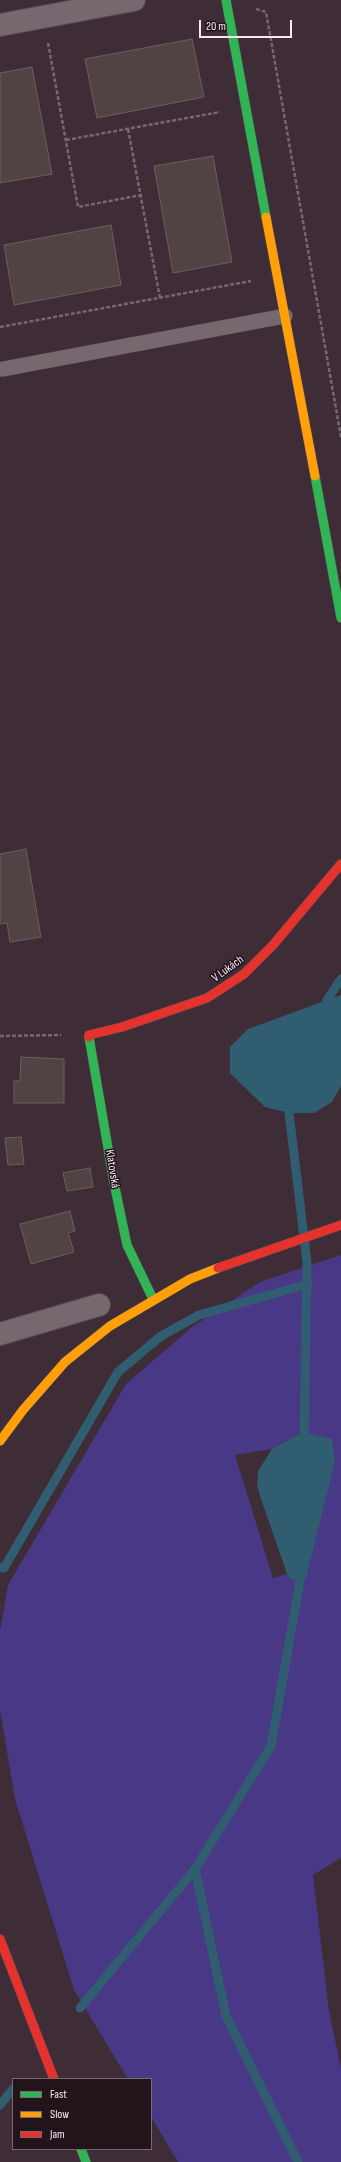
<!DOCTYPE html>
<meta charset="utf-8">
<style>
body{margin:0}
#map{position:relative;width:341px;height:2162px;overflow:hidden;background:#3e2c36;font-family:"Sofia Sans Condensed",sans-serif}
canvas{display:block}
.legend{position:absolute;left:12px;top:2078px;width:140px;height:72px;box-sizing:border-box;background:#23141c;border:1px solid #7a6871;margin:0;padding:5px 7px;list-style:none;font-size:12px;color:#fde6f1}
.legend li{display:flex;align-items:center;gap:8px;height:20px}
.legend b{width:20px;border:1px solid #7a6871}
.scale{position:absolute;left:199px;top:20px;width:93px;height:18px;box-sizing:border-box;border:2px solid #fde6f1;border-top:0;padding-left:5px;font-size:12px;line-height:14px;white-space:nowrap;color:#fde6f1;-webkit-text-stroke:3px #23141c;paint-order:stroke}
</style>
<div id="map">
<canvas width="341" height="2162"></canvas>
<ul class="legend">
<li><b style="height:5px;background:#30b455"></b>Fast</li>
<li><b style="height:5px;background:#ff9f0a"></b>Slow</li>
<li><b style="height:5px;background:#e5322d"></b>Jam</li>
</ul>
<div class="scale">20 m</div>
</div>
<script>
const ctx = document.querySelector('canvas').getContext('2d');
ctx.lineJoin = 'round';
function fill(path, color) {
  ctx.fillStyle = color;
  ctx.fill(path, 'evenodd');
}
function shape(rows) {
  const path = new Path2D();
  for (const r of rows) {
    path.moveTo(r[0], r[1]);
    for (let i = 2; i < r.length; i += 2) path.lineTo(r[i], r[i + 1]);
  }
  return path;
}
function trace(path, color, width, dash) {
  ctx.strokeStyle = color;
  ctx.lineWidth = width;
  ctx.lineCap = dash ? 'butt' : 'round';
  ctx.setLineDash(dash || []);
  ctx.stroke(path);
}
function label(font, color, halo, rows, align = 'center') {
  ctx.font = font + ' "Sofia Sans Condensed",sans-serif';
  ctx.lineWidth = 3;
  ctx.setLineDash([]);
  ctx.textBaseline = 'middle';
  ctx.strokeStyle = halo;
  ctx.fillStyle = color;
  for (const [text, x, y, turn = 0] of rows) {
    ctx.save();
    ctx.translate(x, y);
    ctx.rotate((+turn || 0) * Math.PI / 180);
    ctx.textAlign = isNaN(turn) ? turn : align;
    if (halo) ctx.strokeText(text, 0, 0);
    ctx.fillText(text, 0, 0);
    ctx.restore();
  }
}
fill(shape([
 [341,1255,341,1858,313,1875,329,2011,341,2069,341,2162,178,2162,151,2117,151,2079,128,2079,74,1990,15,1799,0,1710,0,1631,8,1585,126,1384,192,1327,260,1282],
 [302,1432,332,1440,335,1461,290,1579,287,1574,273,1578,235,1455,272,1449]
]), '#493885');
fill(shape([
 [341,995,341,1086,332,1102,314,1113,289,1113,265,1107,230,1073,230,1047,248,1029],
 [302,1432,332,1439,335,1461,306,1578,300,1581,290,1579,287,1574,260,1496,257,1484,258,1471,272,1449]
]), '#315d71');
trace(shape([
 [324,1011,327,1000,341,979],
 [293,1102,289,1113,307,1262,304,1444],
 [0,1567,4,1568,118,1372,161,1336,199,1315,308,1284],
 [195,1869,226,2016,298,2162],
 [80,2008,195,1869,271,1746,300,1581,300,1569],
 [0,2105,13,2089]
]), '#315d71', 9);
const building = shape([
 [192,39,204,97,97,118,85,59,192,39],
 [32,67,52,174,0,183,0,73,32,67],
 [213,156,232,262,173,273,154,166,213,156],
 [111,225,121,285,14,305,4,245,111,225],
 [26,849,41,937,10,942,7,923,0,924,0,854,26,849],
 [21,1057,64,1059,64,1103,14,1103,14,1081,20,1081,21,1057],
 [21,1137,24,1164,8,1165,5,1138,21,1137],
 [90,1168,93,1187,67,1191,63,1173,90,1168],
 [70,1211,75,1231,68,1233,74,1252,31,1264,20,1224,70,1211]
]);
fill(building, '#514344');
trace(building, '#6d5e5e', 1);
const lane = shape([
 [3,369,285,316]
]);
const street = shape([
 [0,25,134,0],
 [0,1334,99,1305]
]);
const fast = shape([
 [226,0,266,217],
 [315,476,341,618],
 [89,1037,114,1183,127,1245,153,1299],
 [81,2149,86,2162]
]);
const slow = shape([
 [266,217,315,476],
 [0,1441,23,1410,65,1362,110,1326,190,1279,218,1268]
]);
const jam = shape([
 [89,1037,89,1035,122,1027,207,998,244,974,273,945,341,864],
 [218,1268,341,1225],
 [0,1939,54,2079]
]);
trace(lane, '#574850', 16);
trace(street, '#574850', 24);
trace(fast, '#574850', 10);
trace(slow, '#574850', 10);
trace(jam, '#574850', 10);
trace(shape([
 [256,9,266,12,341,437],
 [48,43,78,207,141,195],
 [128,129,160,298],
 [66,140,220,112],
 [0,327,251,281],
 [0,1036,61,1035]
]), '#766870', 2.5, [4, 2]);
trace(lane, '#776870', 15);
trace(street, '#776870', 22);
trace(fast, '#30b455', 9);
trace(slow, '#ff9f0a', 9);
trace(jam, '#e5322d', 9);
label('12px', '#fde6f1', '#23141c', [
 ["V Lukách",228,969,-36],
 ["Klatovská",112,1169,81]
]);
</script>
